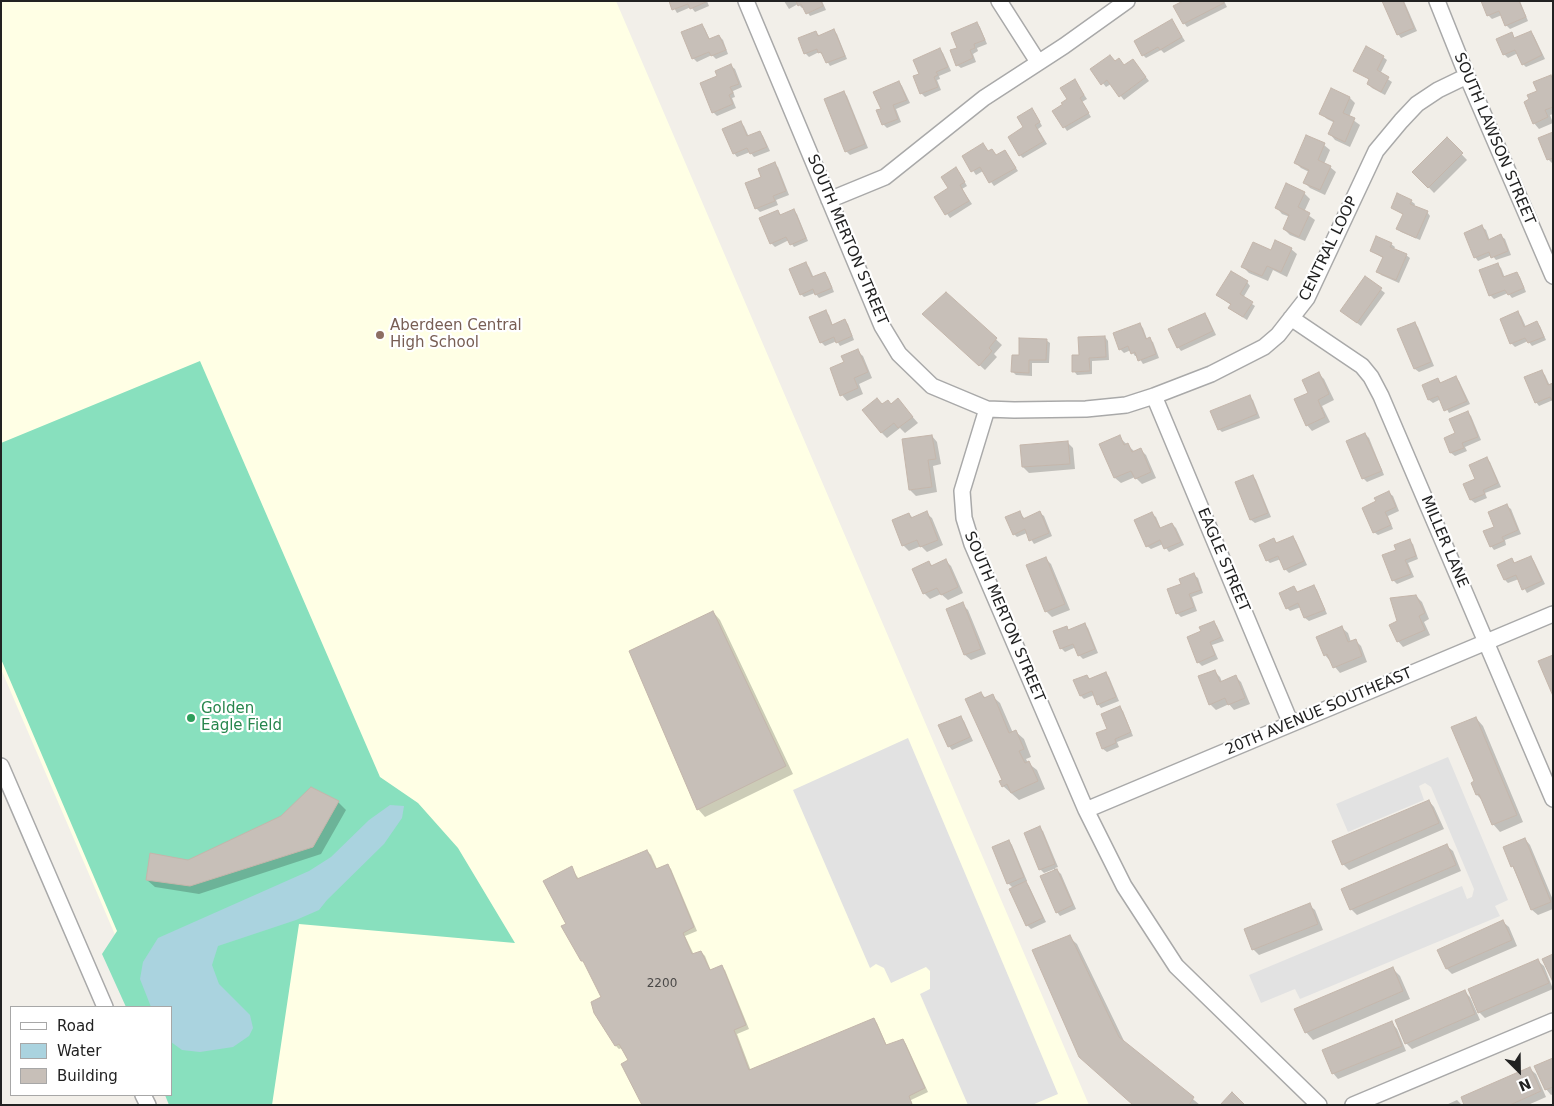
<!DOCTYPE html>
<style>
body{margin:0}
#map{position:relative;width:1554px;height:1106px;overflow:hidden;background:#f2efe9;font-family:"DejaVu Sans",sans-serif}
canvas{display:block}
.frame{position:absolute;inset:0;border:2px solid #222;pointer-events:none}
.legend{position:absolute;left:10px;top:1006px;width:162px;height:90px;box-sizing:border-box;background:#fff;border:1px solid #a7a7a7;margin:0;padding:6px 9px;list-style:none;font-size:15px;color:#222}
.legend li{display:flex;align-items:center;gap:10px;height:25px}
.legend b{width:25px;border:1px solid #a7a7a7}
.north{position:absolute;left:1494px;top:1046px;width:50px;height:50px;-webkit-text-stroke:4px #fff;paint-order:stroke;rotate:157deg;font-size:14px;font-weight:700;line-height:20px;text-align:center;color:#222}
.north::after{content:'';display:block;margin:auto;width:18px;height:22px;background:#222;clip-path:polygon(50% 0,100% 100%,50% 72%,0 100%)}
</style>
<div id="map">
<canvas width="1554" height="1106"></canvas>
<div class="frame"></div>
<ul class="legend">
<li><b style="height:6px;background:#fff"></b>Road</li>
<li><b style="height:14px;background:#aad3df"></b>Water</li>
<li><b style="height:14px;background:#c7bfb8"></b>Building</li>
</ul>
<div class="north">N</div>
</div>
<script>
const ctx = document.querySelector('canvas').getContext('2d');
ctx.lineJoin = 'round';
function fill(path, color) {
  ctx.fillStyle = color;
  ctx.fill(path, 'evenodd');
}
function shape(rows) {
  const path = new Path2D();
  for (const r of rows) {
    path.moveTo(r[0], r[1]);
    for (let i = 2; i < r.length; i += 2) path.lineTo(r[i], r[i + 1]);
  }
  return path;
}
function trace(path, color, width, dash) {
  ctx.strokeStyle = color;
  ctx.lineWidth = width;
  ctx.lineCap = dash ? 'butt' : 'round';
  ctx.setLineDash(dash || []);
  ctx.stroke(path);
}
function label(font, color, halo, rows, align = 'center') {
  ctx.font = font + ' "DejaVu Sans",sans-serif';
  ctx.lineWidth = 4.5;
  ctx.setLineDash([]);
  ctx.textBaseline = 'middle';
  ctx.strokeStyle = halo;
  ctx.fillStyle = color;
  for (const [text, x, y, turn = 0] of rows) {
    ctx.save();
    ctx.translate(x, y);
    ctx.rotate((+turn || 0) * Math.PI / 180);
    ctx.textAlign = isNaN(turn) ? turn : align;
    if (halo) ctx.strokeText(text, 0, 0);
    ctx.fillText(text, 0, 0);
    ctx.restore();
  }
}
fill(shape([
 [1,1,616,1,1089,1105,188,1105,171,1007,146,1007,1,669]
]), '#ffffe5');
fill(shape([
 [200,361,380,777,418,803,458,848,515,943,299,924,272,1105,169,1105,165,1095,171,1095,171,1007,126,1007,102,954,117,931,1,659,1,443]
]), '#88e0be');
fill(shape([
 [908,738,1058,1094,1032,1105,968,1105,920,994,930,989,930,971,926,967,891,983,884,968,876,964,870,968,793,790],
 [1448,757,1508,900,1495,906,1500,916,1300,999,1295,989,1261,1003,1249,975,1462,886,1467,899,1472,897,1474,889,1431,787,1425,783,1419,786,1424,800,1348,832,1336,804]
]), '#e2e2e2');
fill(shape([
 [390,805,404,806,402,818,384,844,327,900,319,910,296,920,218,946,212,965,219,984,250,1015,253,1028,249,1036,233,1047,200,1052,182,1050,171,1042,171,1007,151,1007,140,979,143,962,158,938,309,871,331,857,369,820]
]), '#aad3df');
fill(shape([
 [670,1,707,1,709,6,695,12,691,7,677,13],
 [784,1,822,1,826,10,810,16,804,7,802,8,798,4,789,9],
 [1185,1,1224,1,1227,7,1187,27,1184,23],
 [1384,1,1404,1,1417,31,1401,38,1398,34],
 [1482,1,1520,1,1528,21,1510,29,1506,25,1502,15,1492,19,1488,15],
 [1172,21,1185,41,1164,53,1161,50,1146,58,1143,55],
 [977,23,980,27,987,44,977,48,978,51,973,54,976,62,961,68,957,65,958,48],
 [702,25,705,29,710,40,719,36,723,40,728,54,716,59,712,55,697,62,693,58],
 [834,31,837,34,847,59,830,66,824,56,819,52,809,57,805,53,815,32,820,36],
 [1531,32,1534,36,1545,59,1526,67,1523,64,1518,53,1508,58,1504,54,1511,34,1515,39],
 [940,50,943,53,951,71,939,76,940,79,937,80,941,90,925,97,921,93,914,77,921,74],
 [1383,57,1387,60,1380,74,1392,82,1385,95,1372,88,1368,84,1370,80,1355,70],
 [1133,60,1149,81,1124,100,1111,84,1106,87,1092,70,1124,67],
 [731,66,735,69,742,87,733,91,735,97,732,98,736,108,717,116,713,112,719,76],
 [1550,76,1553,79,1553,114,1550,115,1553,123,1539,129,1534,123,1538,92],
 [1075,81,1087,99,1082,102,1091,117,1067,131,1054,111,1069,100],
 [899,82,902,86,910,103,896,109,901,122,887,128,884,125,878,111,882,109],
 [1332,90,1350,98,1355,103,1349,117,1360,125,1350,147,1335,140,1330,134,1335,123,1327,119,1321,114],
 [843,92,847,96,868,148,850,155,846,151,825,99],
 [1035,113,1042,126,1038,129,1047,144,1023,158,1020,155,1024,128],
 [741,123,744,126,749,137,760,132,763,136,770,151,754,157,750,152,737,157,734,153],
 [1553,133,1553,164,1548,159],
 [1447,139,1467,160,1434,193,1414,172],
 [983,145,989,152,992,150,997,156,1005,151,1018,171,994,186,983,171,976,175,963,156],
 [1324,145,1330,150,1324,164,1330,167,1336,172,1325,195,1310,188,1304,182,1309,172,1301,168,1295,162],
 [774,164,778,167,789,195,776,200,778,205,760,212,756,208,747,184,762,177],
 [959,172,967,186,962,189,972,204,950,218,935,197,950,189],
 [1304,193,1310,199,1304,212,1315,220,1305,241,1290,235,1284,229,1290,217,1282,214,1277,208],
 [1411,201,1415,204,1414,207,1427,212,1430,216,1420,240,1401,232,1398,229,1404,215,1392,208],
 [794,211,797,214,808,241,794,247,789,240,775,247,771,243,778,212,782,216],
 [1482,227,1486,230,1490,241,1501,236,1505,239,1511,255,1496,260,1492,255,1478,261,1475,257],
 [1391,244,1395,247,1394,249,1406,255,1410,258,1399,283,1381,275,1378,271,1383,258,1371,251],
 [1291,249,1297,254,1287,277,1273,270,1268,281,1249,273,1243,267,1271,252],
 [806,264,809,267,814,278,825,273,828,277,834,292,819,298,815,293,804,297,801,294],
 [1497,264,1501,268,1505,278,1517,273,1520,277,1526,292,1512,298,1508,293,1494,299,1490,295],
 [1366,278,1385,293,1361,326,1345,314],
 [1247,282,1250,286,1243,298,1255,306,1247,320,1233,311,1230,308,1231,305,1217,295],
 [946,293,1002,345,994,354,997,357,985,370,930,320],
 [826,312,829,315,833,326,845,321,848,324,854,340,840,346,837,341,825,346,821,342],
 [1518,313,1521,316,1526,327,1537,323,1540,326,1546,340,1532,346,1528,341,1515,347,1511,343],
 [1205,314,1208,318,1216,335,1181,351,1178,347],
 [1414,323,1418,327,1434,366,1419,372,1415,369,1399,329],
 [1140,325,1143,328,1147,339,1149,339,1153,342,1159,358,1143,364,1138,356,1135,356,1131,350,1124,353,1120,349],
 [1105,337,1108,341,1109,360,1092,361,1092,374,1077,375,1074,371,1080,356],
 [1046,340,1050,343,1049,363,1032,363,1032,376,1016,375,1013,372,1020,356],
 [857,351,863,356,872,378,859,384,863,394,847,401,842,395],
 [1542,372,1545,375,1550,386,1553,400,1539,406,1536,402],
 [1319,374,1324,379,1334,400,1322,406,1330,422,1312,431,1307,425,1309,394],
 [1456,378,1459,381,1470,404,1449,413,1441,399,1433,403,1429,400,1423,386,1438,379,1441,383],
 [1249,397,1253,400,1260,418,1222,432,1219,429],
 [883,406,903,406,918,423,905,433,900,428,887,438,882,433],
 [1467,412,1471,416,1481,440,1465,447,1467,451,1455,456,1451,453,1445,438,1456,434],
 [1365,434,1369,438,1384,475,1367,482,1363,478],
 [932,436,937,442,941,464,933,466,937,492,916,496,910,490,903,441],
 [1119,437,1135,452,1141,450,1146,455,1156,478,1142,484,1135,477,1121,483,1115,478],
 [1068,443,1073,448,1075,469,1029,473,1023,467],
 [1487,459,1490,462,1501,487,1485,493,1487,498,1475,503,1471,500,1465,485,1476,480],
 [1253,476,1256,480,1271,517,1255,523,1251,520,1236,483],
 [1389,493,1393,496,1399,511,1388,516,1393,529,1378,535,1374,532,1378,502],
 [1507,506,1511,509,1521,534,1505,540,1506,545,1494,550,1491,546],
 [926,513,932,518,943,545,927,552,921,546,909,551,903,545,909,514,913,518],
 [1020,513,1025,519,1040,513,1044,516,1052,536,1034,544,1027,533,1017,537,1014,534],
 [1152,514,1156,517,1161,529,1172,524,1176,528,1184,545,1169,552,1163,544,1151,549,1147,546],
 [1293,537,1296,541,1307,565,1289,573,1285,569,1281,559,1270,563,1267,560,1274,540,1278,544],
 [1409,541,1413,544,1418,559,1408,563,1414,577,1397,584,1393,580,1398,551],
 [1531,557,1534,561,1545,584,1527,593,1519,579,1508,583,1505,580,1512,560,1515,563],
 [1046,559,1051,564,1070,610,1052,617,1046,611],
 [946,561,951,566,963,593,948,600,941,594,930,599,924,593,928,562,933,566],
 [1194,575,1198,578,1203,593,1192,597,1197,611,1181,617,1178,614,1168,590,1183,584],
 [1314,586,1317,590,1327,614,1309,621,1305,618,1301,607,1290,611,1287,608,1294,588,1298,593],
 [1416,596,1422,602,1429,619,1424,622,1430,635,1403,647,1398,641,1399,622],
 [962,604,968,610,986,654,971,660,965,655,947,610],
 [713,612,720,620,793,774,705,817,698,809],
 [1214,623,1217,626,1224,641,1212,645,1218,659,1202,666,1198,662,1188,638,1203,632],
 [1085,625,1088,628,1098,653,1083,659,1079,655,1076,647,1065,652,1061,648,1066,627,1070,631],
 [1342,628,1348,633,1351,642,1355,640,1361,646,1367,662,1340,673,1325,655],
 [1214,671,1220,677,1222,682,1236,677,1241,682,1250,704,1234,710,1229,704,1216,710,1210,704],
 [1105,673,1109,677,1119,701,1101,708,1098,704,1094,695,1084,699,1081,696,1087,676,1090,679],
 [981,694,986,698,992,696,1000,703,1013,733,1016,732,1024,739,1031,757,1026,759,1028,763,1037,770,1045,789,1019,800,1003,786,1004,781],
 [1120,708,1123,711,1133,736,1117,742,1119,747,1107,752,1103,749,1097,734,1108,730],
 [960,717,964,721,973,741,952,750,949,746],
 [1476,718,1483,726,1523,822,1500,832,1493,824,1483,801,1477,795],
 [1429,801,1434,807,1444,829,1349,870,1343,864],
 [338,802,346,810,321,854,199,894,155,887,147,880],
 [1039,828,1043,831,1058,867,1055,868,1061,874,1076,909,1060,916,1057,912,1054,869,1044,873,1040,869],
 [1525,839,1530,845,1553,900,1553,909,1538,915,1532,910,1504,847],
 [1009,841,1012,845,1027,881,1025,881,1029,886,1046,922,1031,929,1027,925,1013,888,1008,883],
 [1447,846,1453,851,1461,871,1357,915,1351,909],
 [647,851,651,855,657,869,667,865,671,869,697,931,685,936,694,955,701,952,705,956,711,971,721,967,725,970,749,1029,737,1034,751,1071,874,1020,877,1023,887,1046,903,1040,906,1044,928,1092,911,1100,913,1105,643,1105,630,1060,622,1048,619,1049,616,1046,603,998,585,964,582,960,567,925,571,868,579,879],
 [1309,905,1315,910,1323,930,1259,955,1253,949],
 [1503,922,1509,927,1517,946,1452,974,1447,969,1438,950],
 [1069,937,1077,944,1125,1043,1200,1105,1133,1105],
 [1538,961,1544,966,1553,989,1485,1018,1478,1011],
 [1392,968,1400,976,1410,999,1313,1040,1306,1032],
 [1464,991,1470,997,1480,1020,1412,1049,1406,1043,1397,1021],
 [1392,1023,1397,1029,1406,1051,1338,1079,1333,1073],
 [1553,1060,1553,1094,1551,1095,1546,1089],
 [1530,1069,1536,1074,1546,1097,1528,1105,1465,1105],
 [1457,1100,1462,1105,1446,1105]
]), '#0003');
const building = shape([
 [669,1,706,1,706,2,690,9,688,4,672,10,669,1],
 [796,1,821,1,823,6,806,14,801,4,798,6,796,1],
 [1183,1,1223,1,1224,3,1183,24,1173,6,1183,1],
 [1382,1,1403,1,1414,28,1397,35,1382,1],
 [1481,1,1519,1,1526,17,1505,26,1499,11,1487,16,1481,1],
 [1172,19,1182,37,1160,50,1158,47,1142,56,1134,41,1172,19],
 [977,22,985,40,974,44,975,48,970,50,973,58,956,66,950,50,957,48,951,33,977,22],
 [702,24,709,39,719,35,726,50,711,56,709,52,692,59,681,32,702,24],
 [834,29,845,56,826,63,821,52,818,53,817,49,804,54,798,38,816,31,818,36,834,29],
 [1531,31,1542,55,1522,65,1515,50,1503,55,1496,39,1512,32,1514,38,1531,31],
 [1366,46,1384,56,1377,70,1389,77,1381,92,1367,84,1369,79,1353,71,1366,46],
 [940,48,948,67,936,72,938,75,934,77,938,87,920,94,913,76,919,74,913,60,940,48],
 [1110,55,1115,61,1119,58,1124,65,1133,59,1146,77,1119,97,1107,80,1101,85,1090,69,1110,55],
 [731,64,739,84,730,87,733,93,729,95,733,104,712,113,700,83,717,76,715,71,731,64],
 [1551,75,1553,80,1553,107,1545,110,1548,117,1533,124,1524,102,1529,99,1527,95,1537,91,1533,82,1551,75],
 [1075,79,1084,95,1080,98,1089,113,1063,128,1052,111,1063,104,1061,103,1067,99,1060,88,1075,79],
 [899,81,907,100,893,105,898,119,882,125,876,110,881,109,873,92,899,81],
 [1331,88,1350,97,1343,113,1355,118,1345,142,1328,134,1334,121,1319,114,1331,88],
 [844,91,865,144,845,152,824,99,844,91],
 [1032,108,1040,122,1035,125,1044,141,1019,156,1008,137,1023,127,1017,117,1032,108],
 [741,121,747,136,760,131,767,147,750,154,747,148,733,154,722,129,741,121],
 [1553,132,1553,158,1547,160,1538,138,1553,132],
 [1306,135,1325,143,1318,160,1331,166,1320,190,1303,183,1309,170,1294,163,1306,135],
 [1447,137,1463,153,1428,188,1412,172,1447,137],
 [983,143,988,151,992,149,996,155,1005,150,1016,168,989,183,980,167,971,172,962,156,983,143],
 [775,162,786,191,773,196,775,201,755,209,745,183,761,177,758,169,775,162],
 [956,167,965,182,960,185,969,201,945,215,934,197,948,188,941,177,956,167],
 [1286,183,1305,192,1298,207,1310,213,1299,237,1283,229,1289,215,1275,208,1286,183],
 [1397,193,1412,200,1410,204,1428,211,1416,238,1396,229,1403,214,1391,208,1397,193],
 [794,209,806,238,790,245,786,237,770,244,759,218,778,210,780,215,794,209],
 [1482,225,1488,240,1501,234,1508,251,1491,258,1489,252,1474,258,1464,233,1482,225],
 [1376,236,1392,243,1390,247,1407,254,1396,280,1376,272,1383,257,1370,251,1376,236],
 [1275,240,1292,248,1281,272,1267,266,1262,276,1241,267,1253,242,1271,250,1275,240],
 [806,262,812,277,825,272,832,288,815,295,813,289,800,295,789,269,806,262],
 [1498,263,1503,277,1517,272,1524,288,1508,295,1505,290,1489,296,1479,270,1498,263],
 [1231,271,1248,281,1240,294,1253,302,1243,317,1228,308,1231,304,1216,295,1231,271],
 [1365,276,1382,288,1357,323,1340,311,1365,276],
 [946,292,997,338,989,348,992,351,979,366,922,314,946,292],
 [826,310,832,325,845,319,852,336,836,343,834,337,820,343,809,317,826,310],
 [1518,311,1524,327,1537,321,1544,337,1528,343,1525,338,1510,344,1500,319,1518,311],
 [1205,313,1213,331,1177,348,1168,329,1205,313],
 [1415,322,1431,362,1414,369,1397,329,1415,322],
 [1140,323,1146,339,1150,337,1156,354,1138,361,1135,352,1131,354,1128,346,1119,350,1113,333,1140,323],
 [1105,336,1106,357,1089,358,1090,371,1072,372,1072,355,1079,355,1078,337,1105,336],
 [1019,338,1047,339,1046,360,1029,360,1029,373,1011,372,1012,355,1019,355,1019,338],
 [858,349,868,372,854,378,858,388,840,396,830,368,844,362,841,356,858,349],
 [1542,370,1548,385,1553,383,1553,402,1550,397,1535,403,1524,377,1542,370],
 [1319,372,1329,394,1318,400,1325,417,1306,426,1294,399,1308,393,1302,380,1319,372],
 [1456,376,1467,401,1444,411,1438,396,1428,400,1422,385,1438,378,1440,383,1456,376],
 [1250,395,1257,414,1218,430,1210,411,1250,395],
 [877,398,882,404,888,400,891,404,898,398,913,417,898,428,894,423,881,433,862,410,877,398],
 [1468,411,1478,437,1462,443,1464,448,1450,453,1444,438,1455,433,1449,419,1468,411],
 [1365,433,1382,471,1362,479,1346,441,1365,433],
 [932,435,936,459,928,460,932,487,909,490,902,439,932,435],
 [1120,435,1124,445,1128,443,1132,452,1141,448,1151,472,1135,479,1131,471,1114,478,1099,444,1120,435],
 [1068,441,1070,464,1022,467,1020,445,1068,441],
 [1487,457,1498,483,1483,490,1485,494,1470,500,1463,484,1475,479,1469,465,1487,457],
 [1253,475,1268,513,1250,520,1235,482,1253,475],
 [1389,491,1396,507,1385,512,1391,525,1373,533,1362,508,1376,501,1374,498,1389,491],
 [1507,504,1518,530,1502,537,1504,541,1490,547,1483,531,1494,527,1488,512,1507,504],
 [927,511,938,540,920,547,917,540,902,546,892,520,909,513,911,518,927,511],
 [1020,511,1023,519,1040,511,1049,533,1029,541,1025,529,1013,535,1005,517,1020,511],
 [1152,512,1160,528,1172,523,1181,542,1164,549,1160,540,1146,547,1134,520,1152,512],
 [1293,536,1304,561,1284,570,1278,556,1266,561,1259,545,1274,538,1276,543,1293,536],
 [1410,539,1416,556,1405,560,1411,574,1392,581,1382,555,1396,550,1394,545,1410,539],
 [1531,556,1542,581,1522,590,1516,575,1504,580,1497,565,1512,558,1514,563,1531,556],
 [1046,557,1065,604,1045,612,1026,565,1046,557],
 [946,559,958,587,941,595,937,588,923,594,912,569,929,561,931,566,946,559],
 [1194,573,1201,590,1189,594,1194,607,1176,614,1167,589,1181,584,1179,579,1194,573],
 [1314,585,1325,610,1304,618,1298,603,1286,609,1279,593,1294,586,1297,592,1314,585],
 [1416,595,1425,613,1419,616,1425,630,1397,642,1389,625,1397,621,1390,598,1416,595],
 [963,602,981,649,964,655,946,609,963,602],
 [713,611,786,766,697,810,629,651,713,611],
 [1214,621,1221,637,1210,642,1215,655,1197,663,1187,637,1201,631,1199,627,1214,621],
 [1085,623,1095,649,1078,656,1073,644,1060,649,1053,631,1067,626,1068,630,1085,623],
 [1342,626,1348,642,1356,639,1362,656,1333,668,1327,654,1324,656,1316,637,1342,626],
 [1553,655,1553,696,1538,661,1553,655],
 [1215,670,1220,682,1236,675,1245,698,1228,705,1225,698,1209,705,1198,676,1215,670],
 [1106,672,1116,697,1097,705,1092,691,1080,696,1073,680,1087,675,1089,679,1106,672],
 [981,692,984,698,993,694,1009,733,1016,730,1024,749,1019,751,1025,763,1029,761,1038,781,1011,793,1007,784,1002,787,999,781,1002,780,965,699,981,692],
 [1120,706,1131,732,1115,739,1116,743,1102,749,1096,733,1107,729,1101,714,1120,706],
 [961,716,970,737,948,747,938,725,961,716],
 [1476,717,1517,815,1492,825,1479,794,1476,795,1471,783,1474,781,1451,727,1476,717],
 [311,787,339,801,313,847,190,886,146,880,150,853,188,860,281,816,311,787],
 [1429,800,1439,823,1342,865,1332,841,1429,800],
 [1040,826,1055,864,1039,870,1024,833,1040,826],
 [1525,838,1551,902,1531,910,1513,866,1511,867,1503,847,1525,838],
 [1009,840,1024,877,1007,884,992,847,1009,840],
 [1447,844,1456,865,1350,910,1341,889,1447,844],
 [647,850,656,869,668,864,694,927,683,933,692,954,701,951,710,970,722,965,746,1025,734,1030,749,1070,874,1018,886,1045,903,1039,925,1088,909,1096,912,1105,642,1105,621,1064,628,1060,619,1044,615,1046,594,1013,591,1002,601,997,583,961,581,961,561,926,566,924,543,881,572,866,577,879,647,850],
 [1057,869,1073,905,1056,913,1040,876,1057,869],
 [1026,881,1043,918,1026,926,1009,889,1026,881],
 [1310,903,1318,924,1252,950,1244,929,1310,903],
 [1503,920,1512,940,1446,969,1437,950,1503,920],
 [1070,935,1119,1037,1194,1097,1189,1105,1133,1105,1079,1057,1032,950,1070,935],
 [1553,954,1553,982,1542,959,1553,954],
 [1538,959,1549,983,1478,1013,1468,989,1538,959],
 [1393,967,1403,991,1305,1033,1294,1009,1393,967],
 [1465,990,1475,1014,1405,1044,1395,1020,1465,990],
 [1392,1021,1402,1046,1332,1074,1322,1050,1392,1021],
 [1553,1058,1553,1087,1545,1090,1534,1066,1553,1058],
 [1530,1067,1541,1091,1510,1105,1464,1105,1461,1097,1530,1067],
 [1232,1092,1245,1105,1220,1105,1232,1092]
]);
fill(building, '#c7bfb8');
trace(building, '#c4b6ab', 1);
const minor = shape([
 [746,1,882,326,899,354,932,386,987,409,962,491,964,518,972,544,1086,810,1124,886,1176,966,1319,1105],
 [999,1,1038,62],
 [1437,1,1467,76,1553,276],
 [829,200,885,177,984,98,1064,46,1127,1],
 [1291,318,1362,366,1371,377,1381,396,1553,799],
 [1154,396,1291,724],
 [987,409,1014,410,1086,409,1126,405,1154,396,1211,374,1264,347,1278,335,1307,298,1376,151,1401,121,1417,104,1438,90,1467,76],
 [1,766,105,1007],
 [1086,810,1553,614],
 [143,1095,148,1105],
 [1353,1105,1553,1021]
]);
trace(minor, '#a9a9a9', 18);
trace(minor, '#fff', 15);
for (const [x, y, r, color] of [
 [380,335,5,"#8d6e63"],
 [191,718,5,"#2e9e5b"]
]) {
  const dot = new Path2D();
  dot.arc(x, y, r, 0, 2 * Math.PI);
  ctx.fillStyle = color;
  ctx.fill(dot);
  trace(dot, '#fff', 2);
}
label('12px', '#4b4948', null, [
 ["2200",662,984]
]);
label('15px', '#222', '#fff', [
 ["SOUTH LAWSON STREET",1494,139,67],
 ["SOUTH MERTON STREET",847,240,67],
 ["CENTRAL LOOP",1329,249,-64],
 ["MILLER LANE",1444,542,67],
 ["EAGLE STREET",1223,560,67],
 ["SOUTH MERTON STREET",1004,617,67],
 ["20TH AVENUE SOUTHEAST",1319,712,-23]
]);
label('15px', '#785e54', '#fff', [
 ["Aberdeen Central",390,326],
 ["High School",390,343]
], 'left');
label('15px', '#27864d', '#fff', [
 ["Golden",201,709],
 ["Eagle Field",201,726]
], 'left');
</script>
